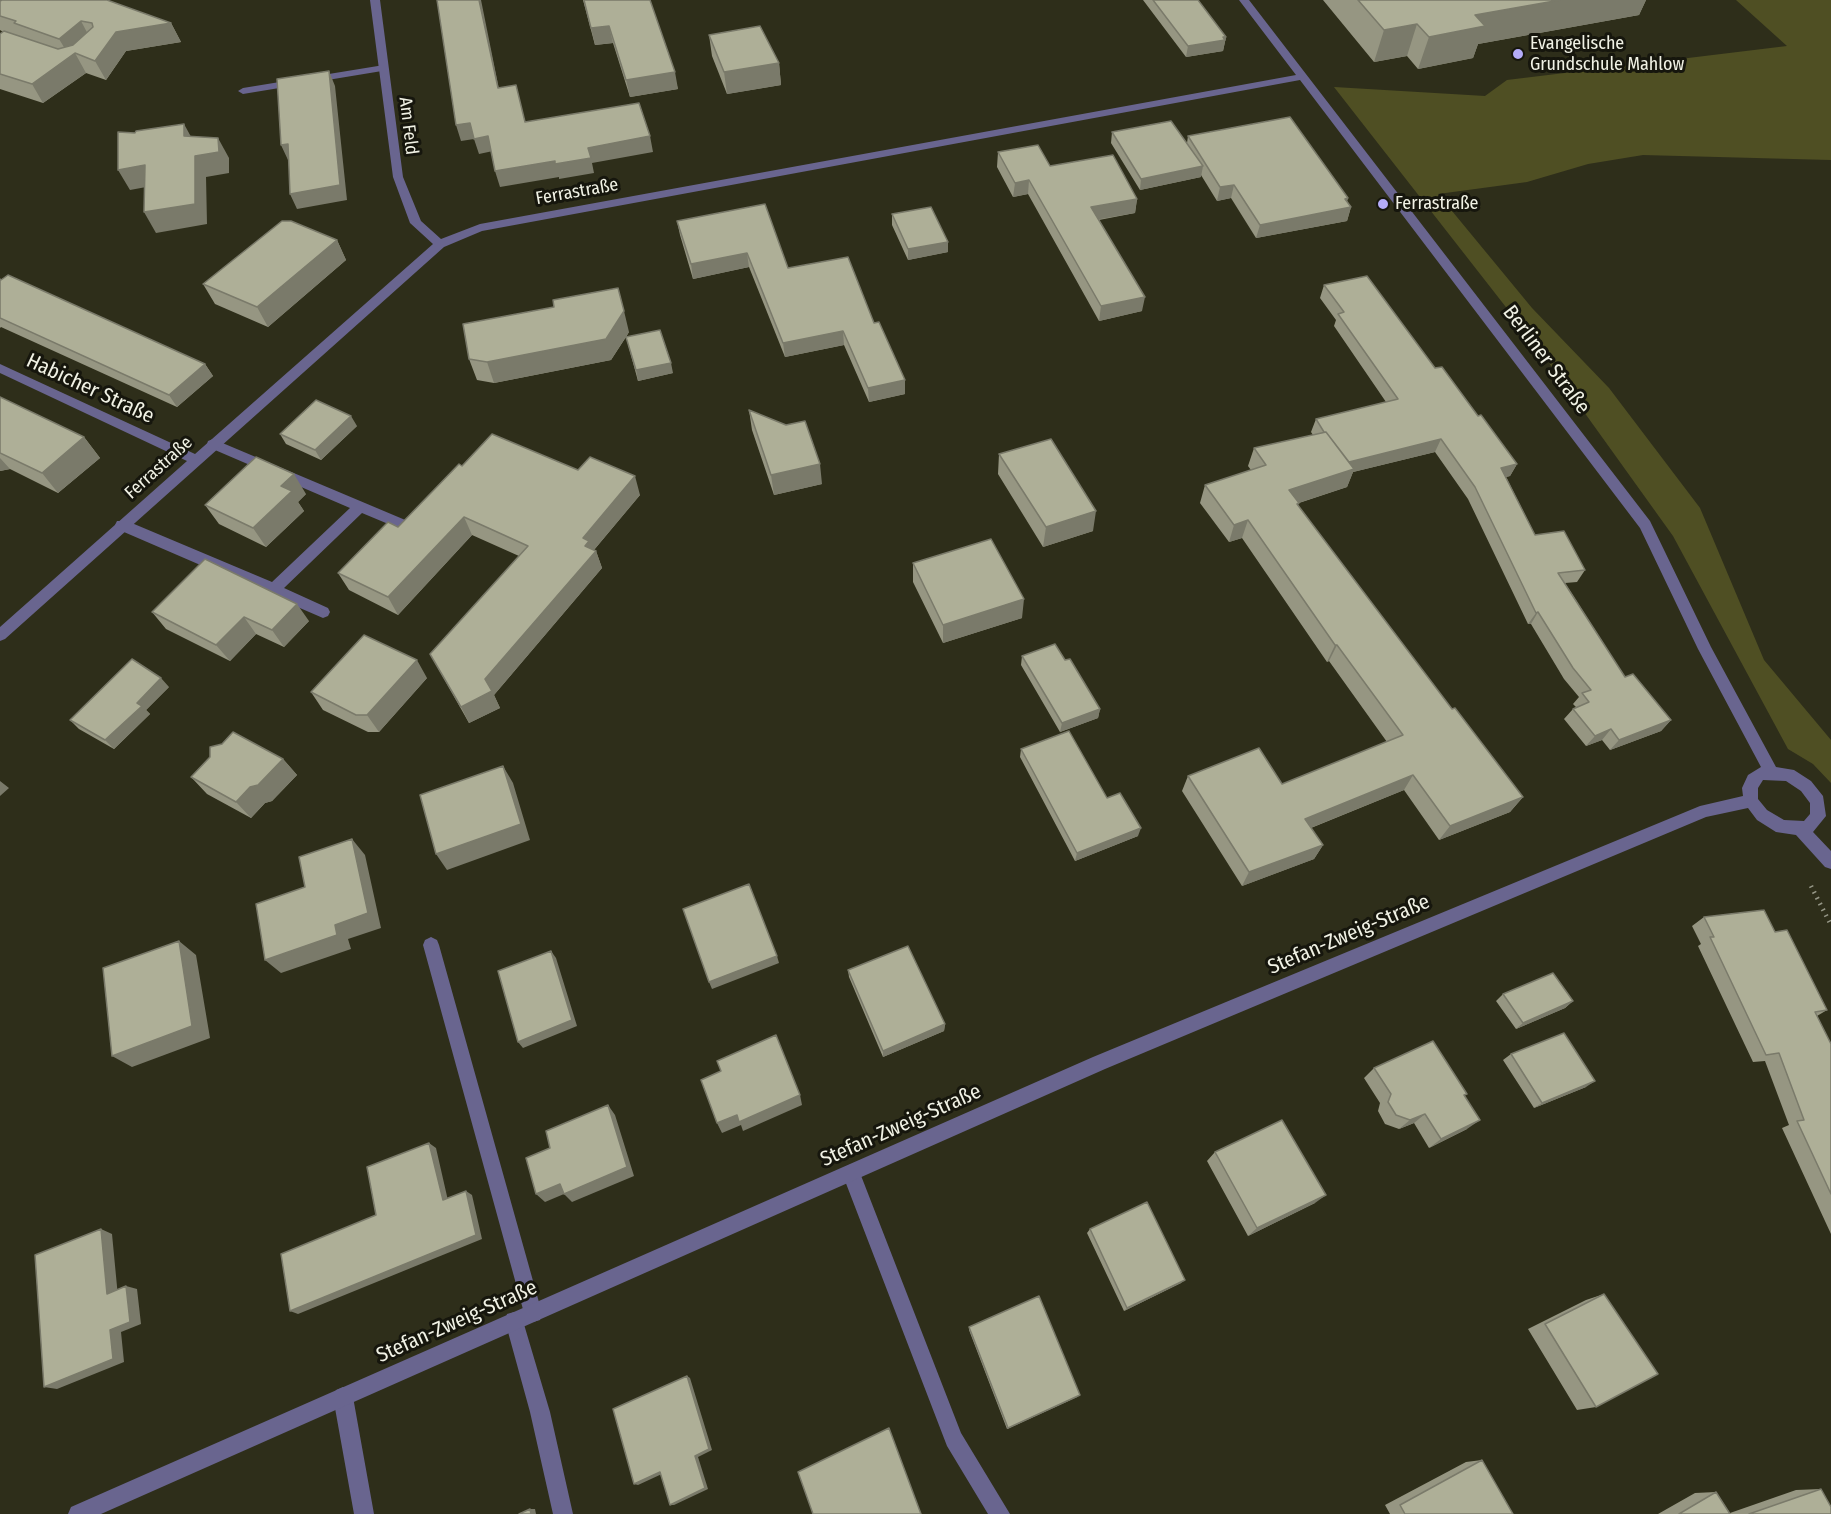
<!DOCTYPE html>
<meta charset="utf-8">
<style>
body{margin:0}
canvas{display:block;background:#2e2e1a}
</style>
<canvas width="1831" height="1514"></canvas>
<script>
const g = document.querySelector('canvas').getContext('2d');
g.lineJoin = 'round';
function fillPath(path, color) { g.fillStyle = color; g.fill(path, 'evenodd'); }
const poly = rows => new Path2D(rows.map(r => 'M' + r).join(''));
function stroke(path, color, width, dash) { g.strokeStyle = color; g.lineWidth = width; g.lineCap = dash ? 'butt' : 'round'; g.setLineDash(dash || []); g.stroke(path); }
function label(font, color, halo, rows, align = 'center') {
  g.font = font + ' "Fira Sans Condensed",sans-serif'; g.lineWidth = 6; g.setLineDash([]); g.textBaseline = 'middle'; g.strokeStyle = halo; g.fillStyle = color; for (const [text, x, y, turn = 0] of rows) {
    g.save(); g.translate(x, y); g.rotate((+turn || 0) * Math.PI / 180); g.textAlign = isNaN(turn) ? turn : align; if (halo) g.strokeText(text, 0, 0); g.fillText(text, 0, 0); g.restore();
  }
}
const green = poly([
 [1736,0,1831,0,1831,160,1643,155,1588,164,1527,182,1438,194,1532,308,1609,388,1700,508,1764,660,1831,740,1831,783,1813,764,1788,749,1673,536,1541,352,1334,87,1485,96,1507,80,1787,46]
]);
const path = poly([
 [1811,886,1831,925]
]);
const lane = poly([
 [384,65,388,66,388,70,243,94,238,91,243,88,384,65],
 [213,439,410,522,412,526,405,531,362,513,284,588,328,608,330,612,328,616,323,618,117,529,115,525,117,521,127,521,272,582,350,508,208,447,207,444,208,441,213,439],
 [431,937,437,940,439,945,542,1313,540,1320,533,1322,526,1320,524,1313,423,945,425,940,431,937],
 [851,1164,857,1167,860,1173,961,1433,1010,1514,988,1514,947,1446,842,1173,845,1167,851,1164],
 [514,1312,521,1314,523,1321,550,1412,573,1514,553,1514,530,1412,505,1321,507,1314,514,1312],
 [343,1387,350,1390,353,1397,374,1514,354,1514,333,1397,336,1390,343,1387]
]);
const street = poly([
 [370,0,380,0,403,177,421,221,441,239,480,224,1296,75,1239,0,1249,0,1650,521,1711,647,1776,767,1794,770,1811,781,1823,796,1826,816,1813,832,1831,851,1831,869,1825,867,1796,835,1776,832,1757,820,1748,808,1706,817,1105,1069,101,1514,68,1514,71,1507,1093,1057,1700,806,1743,796,1742,788,1748,775,1761,767,1698,649,1640,528,1300,80,482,231,444,247,5,639,0,641,0,627,187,461,0,373,0,364,195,454,433,244,410,223,393,177,370,0],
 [1763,780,1786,781,1801,791,1810,803,1810,814,1804,821,1784,820,1767,810,1758,799,1758,788,1763,780]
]);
const wall = poly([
 [583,0,650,0,678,89,630,97,613,43,595,45],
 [1143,0,1198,0,1226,37,1223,51,1186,57],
 [1323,0,1646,0,1639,15,1478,44,1473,58,1418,69,1407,56,1374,62],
 [0,1,171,23,181,42,126,51,106,80,86,73,43,103,0,89,0,34,3,32,0,30],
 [709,35,779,63,781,85,727,94,712,56],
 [1112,132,1187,143,1188,136,1348,198,1347,201,1351,207,1347,221,1256,238,1231,198,1217,201,1201,175,1201,177,1140,190,1111,143],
 [998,152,1050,166,1137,199,1135,213,1099,220,1142,311,1099,321,1028,194,1013,197,997,167],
 [892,214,948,242,948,252,908,260,892,225],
 [677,221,788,268,874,323,905,394,869,402,844,345,785,357,749,267,693,279,680,235],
 [337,240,346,260,268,327,215,304,203,284],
 [0,279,205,364,213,376,177,407,1,327,0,328],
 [1324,285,1435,368,1478,416,1517,464,1510,476,1506,477,1535,535,1585,570,1577,582,1565,583,1625,677,1671,720,1661,731,1610,750,1602,740,1586,746,1564,719,1573,709,1576,707,1573,704,1579,697,1564,679,1531,624,1528,624,1468,499,1435,452,1353,472,1347,487,1299,503,1298,505,1452,709,1523,797,1510,812,1439,840,1404,790,1311,828,1323,845,1314,859,1242,886,1182,791,1188,776,1282,784,1387,742,1329,661,1327,662,1242,538,1229,542,1200,503,1205,485,1251,470,1248,466,1254,448,1313,435,1311,432,1316,419,1386,402,1334,326,1336,320,1320,298],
 [629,332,626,337,673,373,638,381,626,337,611,360,494,383,477,380,469,359],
 [0,397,84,437,100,458,58,493,10,469,0,471],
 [749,410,822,484,774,495,752,430],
 [357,426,321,460,286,444,280,434],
 [999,454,1093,531,1043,547,998,474],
 [462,466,578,470,640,495,594,550,596,551,602,568,494,695,500,708,469,723,430,654,519,556,472,535,398,615,349,590,338,573,398,527],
 [306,494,298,502,304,511,266,547,219,524,205,505],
 [913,563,1022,618,943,643,913,582],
 [152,612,309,621,284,647,256,634,230,661,166,629],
 [1022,656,1065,660,1100,709,1098,718,1060,732,1021,665],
 [427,678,379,732,368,732,323,710,311,692],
 [169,687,146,710,150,714,114,749,79,729,70,720],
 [1021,749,1107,798,1138,836,1075,861,1020,757],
 [283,759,297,775,272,801,265,803,251,818,207,794,191,777],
 [1704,917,1775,932,1827,1010,1817,1016,1831,1044,1831,1234,1782,1128,1789,1125,1765,1061,1753,1062,1698,946,1701,944,1692,926],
 [848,970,945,1024,944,1031,883,1057,849,977],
 [1503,994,1573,1001,1565,1008,1516,1029,1496,1001],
 [1511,1054,1586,1087,1534,1108,1503,1060],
 [1374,1068,1465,1096,1467,1129,1429,1148,1414,1123,1399,1129,1385,1124,1378,1111,1380,1103,1364,1078],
 [1215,1152,1315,1203,1248,1236,1207,1161],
 [1090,1229,1181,1283,1124,1311,1087,1233],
 [1604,1294,1596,1407,1577,1410,1528,1329,1586,1300],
 [969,1327,1077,1397,1007,1429,969,1330],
 [1482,1460,1513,1514,1390,1514,1385,1505,1466,1462],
 [1821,1489,1831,1514,1658,1514,1695,1493,1716,1492,1730,1513,1796,1490]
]);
const shadedWall = poly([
 [479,0,481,0,502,104,498,88],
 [1560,0,1646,0,1639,15,1478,44,1473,58,1418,69,1429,37,1475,15],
 [81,21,91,40,75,53,86,73,43,103,32,84,70,57,59,39],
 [171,23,181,42,126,51,106,80,95,61,116,32],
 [1417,24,1407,56,1374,62,1384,30],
 [609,26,613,43,595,45,591,28],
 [1226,37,1223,51,1186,57,1188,46],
 [779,63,781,85,727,94,724,72],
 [329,71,335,86,347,200,297,209,290,194],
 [675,72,678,89,630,97,626,80],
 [470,123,488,136,493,151,479,154,474,139,461,141,456,125],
 [184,124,195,144,184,136],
 [650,136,653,152,592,163,594,173,559,179,559,177,500,187,495,171,588,148],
 [218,138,229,158,229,173,206,177,207,224,156,233,144,212,195,156],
 [288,144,295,159,288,160,281,145],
 [145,165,157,185,130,190,118,170],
 [1203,166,1201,177,1140,190,1141,179],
 [1029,180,1028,194,1013,197,1015,183],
 [1234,185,1231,198,1217,201,1220,187],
 [1348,198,1345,208,1351,207,1347,221,1256,238,1260,225],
 [1137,199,1135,213,1089,221,1091,207],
 [337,240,346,260,268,327,257,307],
 [948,242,948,252,908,260,908,249],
 [747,253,749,267,693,279,691,264],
 [1145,297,1142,311,1099,321,1101,306],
 [624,311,629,332,611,360,494,383,487,362],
 [843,331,844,345,785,357,783,343],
 [671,363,673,373,638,381,636,370],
 [205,364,213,376,177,407,169,395],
 [905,380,905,394,869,402,868,388],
 [351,416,357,426,321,460,315,450],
 [84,437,100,458,58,493,42,473],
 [1441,439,1435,452,1353,472,1347,487,1283,508,1289,490,1344,463],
 [0,458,10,469,0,471],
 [820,464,822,484,774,495,771,475],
 [1517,464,1510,476,1494,480,1501,468],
 [294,474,306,494,298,502,304,511,266,547,253,528,281,486],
 [635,476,640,495,593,551,596,551,602,568,494,695,500,708,469,723,461,707,485,679,583,538],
 [1096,511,1093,531,1043,547,1046,527],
 [464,517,472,535,398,615,388,597],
 [1248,520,1242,538,1229,542,1234,525],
 [1024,599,1022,618,943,643,943,625],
 [297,604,309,621,284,647,272,630],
 [1538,612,1531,624,1528,624,1536,613],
 [244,617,256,634,230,661,216,645],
 [1335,645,1337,645,1329,661,1327,662],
 [417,660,427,678,379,732,367,715],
 [161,678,169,687,146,710,150,714,114,749,105,740,137,703],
 [1100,709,1098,718,1060,732,1062,723],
 [1671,720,1661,731,1610,750,1619,740],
 [1611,729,1602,740,1586,746,1595,736],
 [283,759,297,775,272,801,265,803,251,818,236,802,250,787],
 [503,766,513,783,530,840,447,870,436,854],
 [1413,775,1404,790,1298,833,1305,819],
 [0,781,9,788,0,796],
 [1523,797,1510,812,1439,840,1450,826],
 [1141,828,1138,836,1075,861,1077,853],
 [352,839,365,855,381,928,348,939,351,949,281,973,265,960,335,925],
 [1323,845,1314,859,1242,886,1249,872],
 [179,941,196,955,210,1038,132,1067,112,1056],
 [551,951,556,958,577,1026,523,1048,518,1042],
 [777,956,779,963,712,989,709,982],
 [1573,1001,1565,1008,1516,1029,1523,1023],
 [945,1024,944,1031,883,1057,883,1051],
 [1595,1081,1586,1087,1534,1108,1542,1103],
 [800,1095,802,1105,743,1131,741,1125,722,1133,717,1123,737,1115],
 [608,1105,615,1115,634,1176,572,1202,564,1194,545,1202,536,1194],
 [1425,1114,1414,1123,1399,1129,1410,1120],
 [1480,1120,1467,1129,1429,1148,1441,1139],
 [429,1143,436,1148,449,1205,443,1200],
 [466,1191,472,1195,482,1239,298,1314,290,1311],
 [1326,1195,1315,1203,1248,1236,1257,1228],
 [101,1229,112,1234,118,1297,107,1294],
 [1185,1280,1181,1283,1124,1311,1127,1308],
 [126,1286,137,1289,141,1324,121,1332,124,1362,57,1389,44,1387,110,1330],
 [687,1376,690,1378,712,1450,698,1457,708,1489,674,1505,670,1505,695,1456],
 [1080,1395,1077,1397,1007,1429,1008,1428],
 [660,1472,664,1473,638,1485,634,1484],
 [530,1509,535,1509,536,1514,531,1514]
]);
const building = poly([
 [2,0,107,0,171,23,116,32,95,61,75,53,32,84,0,74,0,34,4,31,58,49,73,45,93,27,92,23,81,21,59,39,14,23,16,21,0,16,0,1,2,0],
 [437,0,479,0,498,88,516,85,525,122,639,103,650,136,588,148,591,158,555,164,555,161,495,171,488,136,474,139,470,123,456,125,437,0],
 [584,0,650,0,675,72,626,80,609,26,591,28,584,0],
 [1153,0,1198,0,1226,37,1223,37,1225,40,1188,46,1153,0],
 [1358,0,1560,0,1475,15,1485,26,1429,37,1417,24,1384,30,1358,0],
 [760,26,779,63,724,72,709,35,760,26],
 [329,71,340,185,290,194,288,144,281,145,277,79,329,71],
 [1290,117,1348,198,1345,199,1351,207,1260,225,1234,185,1220,187,1188,136,1290,117],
 [1171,121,1203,166,1141,179,1112,132,1171,121],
 [184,124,184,136,218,138,219,152,195,156,195,204,144,212,145,165,118,170,118,132,135,133,136,131,184,124],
 [1038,145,1050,166,1113,155,1137,199,1091,207,1145,297,1101,306,1029,180,1015,183,998,152,1038,145],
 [765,204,788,268,848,257,874,323,879,322,905,380,868,388,843,331,783,343,747,253,691,264,677,221,765,204],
 [931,207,948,242,908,249,892,214,931,207],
 [282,221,291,221,337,240,257,307,203,284,282,221],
 [8,275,205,364,169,395,0,318,0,279,1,280,8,275],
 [1367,276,1435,368,1442,367,1478,416,1481,415,1517,464,1501,468,1535,535,1564,531,1585,570,1558,573,1625,677,1633,674,1671,720,1619,740,1611,729,1595,736,1573,709,1589,702,1582,693,1591,690,1573,668,1538,612,1536,613,1475,487,1441,439,1349,462,1326,432,1324,432,1316,419,1398,399,1338,314,1344,312,1324,285,1367,276],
 [618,288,624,311,606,339,487,362,469,359,463,324,554,307,553,300,618,288],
 [660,330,671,363,636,370,626,337,660,330],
 [0,397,84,437,42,473,0,453,0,397],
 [316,400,351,416,315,450,280,434,316,400],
 [749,410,786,425,805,421,820,464,771,475,749,410],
 [1326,432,1354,469,1289,490,1299,503,1297,504,1452,709,1455,708,1523,797,1450,826,1413,775,1305,819,1323,845,1249,872,1188,776,1259,748,1282,784,1403,735,1337,645,1335,645,1248,520,1234,525,1205,485,1266,465,1254,448,1326,432],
 [492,434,578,470,590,457,635,476,583,538,589,541,585,546,596,551,485,679,492,691,461,707,430,654,528,546,464,517,388,597,338,573,388,522,398,527,459,464,462,466,492,434],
 [1051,439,1096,511,1046,527,999,454,1051,439],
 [256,457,294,474,281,486,292,491,253,528,205,505,256,457],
 [991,539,1024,599,943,625,913,563,991,539],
 [205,559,297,604,272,630,244,617,216,645,152,612,205,559],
 [364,635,417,660,367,715,356,715,311,692,364,635],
 [1055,644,1065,660,1070,659,1100,709,1062,723,1022,656,1055,644],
 [132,659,161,678,137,703,142,706,105,740,70,720,132,659],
 [1069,731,1107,798,1120,793,1141,828,1077,853,1021,749,1069,731],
 [233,732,283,759,258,785,250,787,236,802,191,777,210,757,210,747,222,744,233,732],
 [503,766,521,824,436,854,420,795,503,766],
 [352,839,368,913,335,925,337,935,265,960,256,904,305,887,299,857,352,839],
 [749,884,777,956,709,982,683,909,749,884],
 [1764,910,1775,932,1787,930,1827,1010,1815,1012,1831,1044,1831,1194,1797,1121,1804,1120,1779,1053,1766,1055,1710,937,1714,937,1704,917,1764,910],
 [179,941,192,1026,112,1056,103,968,179,941],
 [908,946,945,1024,883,1051,848,970,908,946],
 [551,951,572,1020,518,1042,498,971,551,951],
 [1553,973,1573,1001,1523,1023,1503,994,1553,973],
 [1564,1033,1595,1081,1542,1103,1511,1054,1564,1033],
 [776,1035,800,1095,739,1122,737,1115,717,1123,701,1080,721,1071,717,1061,776,1035],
 [1433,1041,1467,1094,1464,1095,1480,1120,1441,1139,1425,1114,1410,1120,1396,1115,1388,1102,1391,1094,1374,1068,1433,1041],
 [608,1105,627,1167,564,1194,560,1184,536,1194,526,1158,550,1148,546,1131,608,1105],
 [1282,1120,1326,1195,1257,1228,1215,1152,1282,1120],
 [429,1143,443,1200,466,1191,476,1235,290,1311,281,1254,376,1215,367,1167,429,1143],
 [1147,1202,1185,1280,1127,1308,1090,1229,1147,1202],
 [101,1229,107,1294,126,1286,130,1322,110,1330,113,1359,44,1387,35,1255,101,1229],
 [1604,1294,1658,1374,1596,1407,1545,1324,1604,1294],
 [1039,1296,1080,1395,1008,1428,969,1327,1039,1296],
 [687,1376,709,1449,695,1456,705,1488,670,1505,660,1472,634,1484,613,1409,687,1376],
 [889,1428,921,1514,813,1514,798,1472,889,1428],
 [1482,1460,1513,1514,1405,1514,1400,1505,1482,1460],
 [1821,1489,1831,1507,1831,1514,1749,1514,1821,1489],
 [1716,1492,1730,1514,1679,1514,1716,1492],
 [530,1509,531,1514,519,1514,530,1509]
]);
const markers = [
 [1518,54,6,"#b4acf9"],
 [1383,204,6,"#b4acf9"]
];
const farPoinames = [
 ["Evangelische",1530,44],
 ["Grundschule Mahlow",1530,65],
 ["Ferrastraße",1395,204]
];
const farStreetnames = [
 ["Am Feld",408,126,83],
 ["Ferrastraße",577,192,-10],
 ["Ferrastraße",159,468,-42]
];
const streetNames = [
 ["Berliner Straße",1546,360,53],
 ["Habicher Straße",90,389,25],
 ["Stefan-Zweig-Straße",1349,935,-23],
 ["Stefan-Zweig-Straße",901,1126,-24],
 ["Stefan-Zweig-Straße",457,1322,-24]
];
fillPath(green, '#4f4f23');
stroke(path, '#969787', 4.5, [1.5, 5]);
fillPath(lane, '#69658f');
fillPath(street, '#69658f');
fillPath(wall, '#969682');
fillPath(shadedWall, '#7a7a6a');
fillPath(building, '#aeaf97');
stroke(building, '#7a7a6a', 1.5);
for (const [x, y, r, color] of markers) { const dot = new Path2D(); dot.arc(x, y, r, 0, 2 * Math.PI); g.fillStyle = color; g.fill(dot); stroke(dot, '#16160d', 2); }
label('18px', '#f1f2e5', '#16160d', farPoinames, 'left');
label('18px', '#f1f2e5', '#16160d', farStreetnames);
label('21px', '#f1f2e5', '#16160d', streetNames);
</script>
